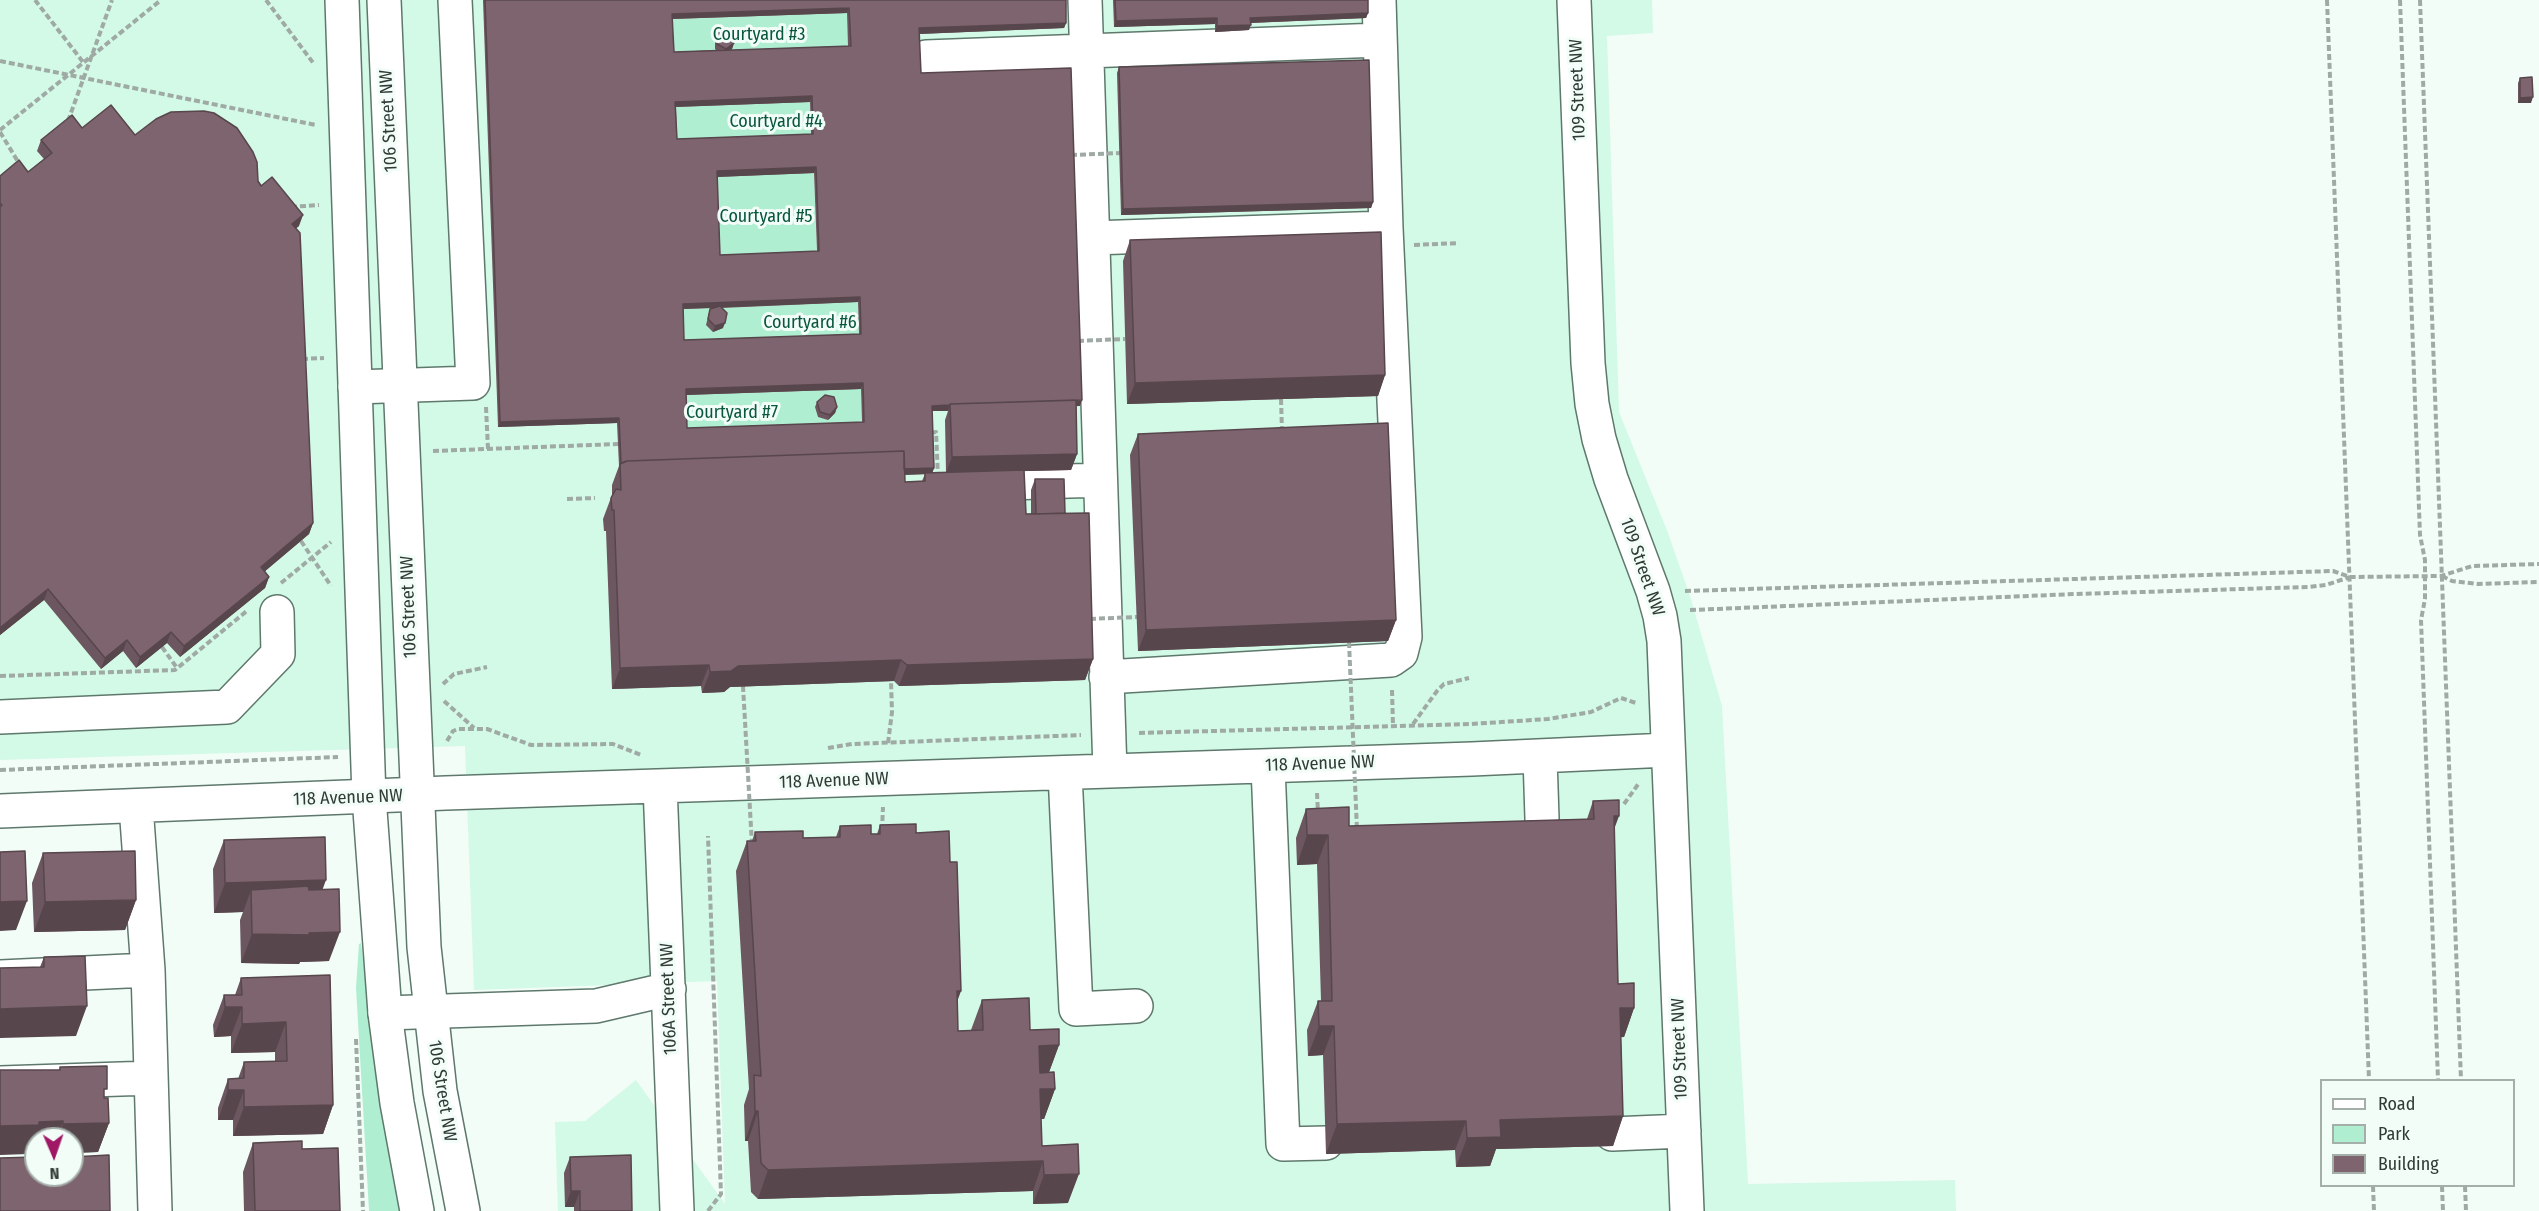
<!DOCTYPE html>
<style>
body{margin:0}
#map{position:relative;width:2539px;height:1211px;overflow:hidden;background:#f2fdf8;font-family:"Fira Sans Condensed",sans-serif}
canvas{display:block}
.legend{position:absolute;left:2320px;top:1079px;width:195px;height:108px;box-sizing:border-box;background:#f2fdf8;border:2px solid #a4afaa;margin:0;padding:8px 10px;list-style:none;font-size:18px;color:#303b36}
.legend li{display:flex;align-items:center;gap:12px;height:30px}
.legend b{width:30px;border:2px solid #a4afaa}
.north{position:absolute;left:24px;top:1127px;width:60px;height:60px;box-sizing:border-box;background:#f2fdf8;border:2px solid #a4afaa;border-radius:50%;rotate:178deg;font-size:16px;font-weight:700;line-height:24px;text-align:center;color:#303b36}
.north::after{content:'';display:block;margin:auto;width:21px;height:27px;background:#a01865;clip-path:polygon(50% 0,100% 100%,50% 72%,0 100%)}
</style>
<div id="map">
<canvas width="2539" height="1211"></canvas>
<ul class="legend">
<li><b style="height:8px;background:#fff"></b>Road</li>
<li><b style="height:16px;background:#b0eed2"></b>Park</li>
<li><b style="height:16px;background:#7d646e"></b>Building</li>
</ul>
<div class="north">N</div>
</div>
<script>
const g = document.querySelector('canvas').getContext('2d');
g.lineJoin = 'round';
function fillPath(path, color) { g.fillStyle = color; g.fill(path, 'evenodd'); }
const poly = rows => new Path2D(rows.map(r => 'M' + r).join(''));
function stroke(path, color, width, dash) { g.strokeStyle = color; g.lineWidth = width; g.lineCap = dash ? 'butt' : 'round'; g.setLineDash(dash || []); g.stroke(path); }
function label(font, color, halo, rows, align = 'center') {
  g.font = font + ' "Fira Sans Condensed",sans-serif'; g.lineWidth = 6; g.setLineDash([]); g.textBaseline = 'middle'; g.strokeStyle = halo; g.fillStyle = color; for (const [text, x, y, turn = 0] of rows) {
    g.save(); g.translate(x, y); g.rotate((+turn || 0) * Math.PI / 180); g.textAlign = isNaN(turn) ? turn : align; if (halo) g.strokeText(text, 0, 0); g.fillText(text, 0, 0); g.restore();
  }
}
const built = poly([
 [0,0,1652,0,1653,33,1607,36,1619,412,1668,533,1690,596,1722,706,1748,1184,1955,1180,1956,1211,558,1211,555,1122,585,1121,636,1080,725,1204,717,981,474,990,465,746,0,760]
]);
const green = poly([
 [847,13,849,51,672,57,670,19],
 [810,102,811,139,675,144,673,107],
 [814,173,817,256,718,260,715,177],
 [858,302,859,340,682,346,681,309],
 [861,389,862,427,685,434,684,395],
 [361,943,381,1102,400,1211,369,1211,356,988,359,944]
]);
const path = poly([
 [35,0,83,62],
 [266,0,314,64],
 [2327,0,2369,1080],
 [2400,0,2420,535,2425,560,2425,599,2421,620,2438,1080],
 [2420,0,2461,1080],
 [0,61,316,125],
 [68,121,112,0],
 [0,130,161,0],
 [0,132,20,165],
 [291,207,319,205],
 [1414,245,1459,243],
 [302,359,324,358],
 [1281,399,1282,431],
 [486,407,488,449],
 [931,433,936,432,938,477],
 [433,451,618,444],
 [567,499,595,498],
 [301,541,331,586],
 [2442,576,2452,581,2478,584,2539,582],
 [281,583,331,542],
 [1685,591,2333,571,2350,577,2441,576,2472,566,2539,564],
 [1690,610,2076,594,2308,587,2326,585,2350,577],
 [162,647,177,668],
 [0,676,175,670,248,610],
 [443,684,454,674,487,667],
 [1392,690,1393,725],
 [444,701,474,728],
 [1413,724,1437,691,1444,684,1469,678],
 [1139,733,1471,724,1548,719,1591,712,1621,698,1636,703],
 [447,741,453,731,458,729,487,729,531,745,613,744,641,755],
 [888,743,892,712,891,681],
 [828,748,852,744,1081,735],
 [0,770,338,757],
 [1317,793,1318,813],
 [1624,804,1639,783],
 [882,830,883,807],
 [356,1039,363,1211],
 [2373,1186,2374,1211],
 [2442,1186,2443,1211],
 [2465,1186,2466,1211],
 [708,1211,721,1194,708,836]
]);
const minor = poly([
 [1085,0,1110,771],
 [1574,0,1588,363,1592,404,1599,439,1611,479,1653,591,1660,616,1664,641,1687,1211],
 [926,57,1380,40],
 [1092,238,1386,228],
 [355,387,473,383,455,0],
 [979,484,1100,480],
 [1106,677,1391,660,1401,653,1405,637,1386,228,1379,0],
 [0,717,227,707,278,654,277,612],
 [1540,757,1543,849],
 [1268,766,1283,1144,1326,1143],
 [1065,773,1076,1009,1136,1006],
 [660,786,677,1211],
 [136,806,148,970,155,1211],
 [0,811,446,793,1472,759,1668,750],
 [0,977,148,970],
 [385,1013,596,1006,669,989],
 [0,1083,151,1078],
 [1612,1134,1684,1131]
]);
const major = poly([
 [342,0,369,797,385,1013,397,1103,417,1211],
 [384,0,424,947,440,1091,463,1211]
]);
const pathBridge = poly([
 [1071,155,1120,153],
 [1078,341,1125,339],
 [1090,619,1137,617],
 [1349,642,1357,830],
 [743,686,752,845]
]);
const wall = poly([
 [483,0,1066,0,1066,23,1064,28,919,34,921,73,1080,406,1076,406,1077,454,1071,470,1024,471,1026,514,1031,514,1031,490,1035,479,1065,513,1093,659,1085,680,899,686,894,681,730,687,724,692,702,693,701,686,612,689,606,531,604,531,603,519,612,495,612,485,619,466,617,423,498,427],
 [847,13,848,46,731,50,732,49,734,43,717,34,715,40,715,49,716,50,674,52,672,19],
 [810,102,811,134,677,139,676,107],
 [814,173,817,251,720,255,717,177],
 [858,302,859,334,684,340,683,309,715,308,710,309,706,325,713,332,723,328,721,308],
 [861,389,862,422,687,428,686,395],
 [932,411,948,411,945,420,946,472,932,473,934,468],
 [925,474,922,481,905,482,904,475],
 [1113,0,1368,0,1368,13,1366,18,1250,23,1249,30,1215,32,1215,24,1114,27],
 [1119,67,1373,202,1371,208,1121,215,1117,73],
 [2520,78,2531,103,2518,103,2518,83],
 [82,128,135,135,258,181,299,226,296,228,313,523,309,534,265,571,269,577,265,588,180,657,167,643,136,668,123,651,101,669,44,600,0,635,0,176,28,172,44,159,37,151,41,140],
 [1130,240,1385,375,1378,396,1127,404,1123,261],
 [817,402,837,407,835,413,828,420,818,417,815,407],
 [1138,434,1396,620,1388,641,1138,651,1130,455],
 [1593,801,1614,829,1618,984,1634,1008,1624,1037,1621,1037,1623,1116,1613,1146,1496,1149,1490,1166,1456,1167,1455,1150,1326,1154,1323,1055,1308,1056,1307,1030,1318,1001,1321,1001,1317,864,1297,865,1296,838,1306,809,1349,826,1587,819],
 [880,825,916,833,950,862,958,1031,971,1030,982,1000,1030,1030,1059,1045,1049,1072,1055,1089,1044,1119,1041,1119,1042,1146,1068,1203,1033,1204,1033,1191,758,1199,751,1192,748,1141,745,1141,744,1105,749,1089,736,871,747,841,752,841,755,832,803,838,836,837,840,826,871,834,877,834],
 [224,840,323,890,329,961,300,962,299,964,241,963,240,920,243,912,214,913,213,869],
 [43,853,136,900,125,930,34,932,32,883],
 [44,957,76,1036,40,967],
 [330,975,333,1105,323,1134,233,1136,233,1120,218,1120,218,1108,228,1079,238,1079,244,1062,275,1061,275,1052,231,1053,231,1036,214,1037,213,1025,224,995,235,995,241,978],
 [60,1067,104,1098,109,1123,98,1152,72,1153,72,1139,36,1139,28,1154],
 [253,1143,302,1149,340,1211,244,1211,243,1172],
 [570,1157,632,1211,574,1211,574,1207,565,1207,564,1173]
]);
const shadedWall = poly([
 [849,8,847,13,670,19,672,14],
 [1368,13,1366,18,1248,23,1250,18],
 [1217,18,1215,24,1114,27,1116,21],
 [1066,23,1064,28,917,34,919,28],
 [1251,25,1249,30,1215,32,1217,26],
 [734,43,732,49,724,54,726,49],
 [812,96,810,102,673,107,675,102],
 [2533,97,2531,103,2518,103,2520,98],
 [816,167,814,173,715,177,717,171],
 [1373,202,1371,208,1121,215,1123,209],
 [303,215,299,226,288,235,292,224],
 [860,297,858,302,681,309,683,304],
 [725,323,723,328,713,332,715,326],
 [1385,375,1378,396,1127,404,1135,383],
 [863,383,861,389,684,395,686,389],
 [1082,400,1080,406,951,411],
 [950,405,948,411,930,411,932,406],
 [837,407,835,413,828,420,830,415],
 [619,418,617,423,498,427,500,422],
 [1077,454,1071,470,946,473,952,457],
 [934,468,932,474,896,475,898,469],
 [313,523,309,534,257,578,261,567],
 [269,577,265,588,180,657,184,646],
 [48,589,44,600,0,635,0,628],
 [1396,620,1388,641,1138,651,1146,630],
 [171,632,167,643,136,668,140,657],
 [127,640,123,651,101,669,105,658],
 [1093,659,1085,680,899,686,907,665],
 [901,660,894,681,730,687,724,692,702,693,710,672,738,666],
 [709,665,701,686,612,689,620,668],
 [1614,816,1619,816,1608,846],
 [1307,835,1328,835,1317,864,1297,865],
 [326,880,315,910,251,890,243,912,214,913,225,883],
 [136,900,125,930,34,932,45,902],
 [27,901,16,930,0,931,0,902],
 [340,932,329,961,300,962,299,964,241,963,252,934],
 [957,991,961,991,950,1021],
 [87,1006,76,1036,0,1038,0,1009],
 [225,1007,242,1007,231,1036,214,1037],
 [1620,1008,1634,1008,1624,1037,1610,1038],
 [286,1022,275,1052,231,1053,242,1024],
 [1319,1026,1334,1026,1323,1055,1308,1056],
 [1059,1045,1048,1075,1028,1076,1039,1046],
 [1040,1089,1055,1089,1044,1119,1029,1119],
 [228,1090,244,1090,233,1120,218,1120],
 [333,1105,323,1134,233,1136,244,1107],
 [755,1111,758,1111,748,1141,745,1141],
 [1623,1116,1613,1146,1496,1149,1490,1166,1456,1167,1467,1138,1500,1120],
 [63,1121,57,1139,36,1139,36,1151,30,1151,28,1154,0,1155,0,1126,39,1122],
 [1466,1121,1455,1150,1326,1154,1337,1124],
 [109,1123,98,1152,72,1153,72,1139,58,1139,63,1124],
 [1043,1161,1033,1191,758,1199,768,1170],
 [1079,1174,1068,1203,1033,1204,1044,1175],
 [571,1191,580,1191,574,1207,565,1207]
]);
const building = poly([
 [485,0,1066,0,1066,23,919,28,921,73,1071,68,1082,400,950,404,950,405,932,406,934,468,904,469,904,451,627,461,621,463,619,418,500,422,485,0],
 [849,8,851,46,674,52,672,14,849,8],
 [812,96,813,134,677,139,675,102,812,96],
 [816,167,819,251,720,255,717,171,816,167],
 [860,297,861,334,684,340,683,304,860,297],
 [863,383,864,422,687,428,686,389,863,383],
 [1115,0,1368,0,1368,13,1250,18,1251,25,1217,26,1217,18,1116,21,1115,0],
 [725,29,734,33,734,43,726,49,717,44,717,34,725,29],
 [1369,60,1373,202,1123,209,1119,67,1369,60],
 [2532,77,2533,97,2520,98,2520,78,2532,77],
 [111,105,135,135,156,119,171,112,204,111,214,113,237,128,253,152,257,162,258,181,261,186,272,177,303,215,292,224,300,233,313,523,261,567,269,577,184,646,171,632,140,657,127,640,105,658,48,589,0,628,0,207,2,205,0,203,0,176,19,160,28,172,52,153,41,140,72,115,82,128,111,105],
 [1381,232,1385,375,1135,383,1130,240,1381,232],
 [720,306,727,313,725,323,715,326,708,319,710,309,720,306],
 [825,395,834,397,837,407,830,415,820,412,817,402,825,395],
 [1076,400,1077,454,952,457,950,404,1076,400],
 [1388,423,1396,620,1146,630,1138,434,1388,423],
 [904,451,905,482,925,481,925,473,1024,470,1026,514,1089,513,1093,659,907,665,901,660,738,666,731,671,710,672,709,665,620,668,614,510,612,510,611,498,616,489,621,490,620,464,627,461,904,451],
 [1035,479,1064,479,1065,513,1036,514,1035,479],
 [1619,800,1619,816,1614,816,1618,984,1634,983,1634,1008,1620,1008,1623,1116,1500,1120,1501,1137,1467,1138,1466,1121,1337,1124,1334,1026,1319,1026,1318,1001,1332,1001,1328,835,1307,835,1306,809,1349,807,1349,826,1594,819,1593,801,1619,800],
 [916,824,916,833,949,831,950,862,957,862,961,991,957,991,958,1031,983,1030,982,1000,1029,998,1030,1030,1059,1029,1059,1045,1039,1046,1040,1073,1054,1072,1055,1089,1040,1089,1042,1146,1078,1144,1079,1174,1044,1175,1043,1161,768,1170,761,1163,758,1111,755,1111,754,1075,761,1076,747,841,756,841,755,832,803,831,803,838,840,837,840,826,871,825,871,834,880,834,880,825,916,824],
 [325,837,326,880,225,883,224,840,325,837],
 [25,851,27,901,0,902,0,852,25,851],
 [135,851,136,900,45,902,43,853,135,851],
 [308,886,309,890,339,889,340,932,309,933,310,935,252,934,251,890,308,886],
 [85,956,87,1006,0,1009,0,968,44,967,44,957,85,956],
 [330,975,333,1105,244,1107,244,1090,228,1090,228,1079,244,1078,244,1062,287,1061,286,1022,242,1024,242,1007,225,1007,224,995,242,995,241,978,330,975],
 [107,1066,107,1089,104,1089,104,1098,108,1098,109,1123,63,1124,63,1121,39,1122,39,1125,0,1126,0,1070,60,1070,60,1067,107,1066],
 [302,1141,302,1149,338,1148,340,1211,255,1211,253,1143,302,1141],
 [109,1155,110,1211,0,1211,0,1158,36,1157,36,1175,72,1175,72,1157,109,1155],
 [631,1155,632,1211,580,1211,580,1191,571,1191,570,1157,631,1155]
]);
const parkNames = [
 ["Courtyard #3",759,35],
 ["Courtyard #4",776,122],
 ["Courtyard #5",766,217],
 ["Courtyard #6",810,323],
 ["Courtyard #7",732,413]
];
const streetNames = [
 ["109 Street NW",1578,90,-92],
 ["106 Street NW",389,121,-93],
 ["109 Street NW",1642,567,71],
 ["106 Street NW",409,607,-92],
 ["118 Avenue NW",1320,764,-2],
 ["118 Avenue NW",834,781,-2],
 ["118 Avenue NW",348,798,-2],
 ["106A Street NW",669,999,-92],
 ["109 Street NW",1680,1049,-92],
 ["106 Street NW",442,1091,81]
];
fillPath(built, '#d3f9e7');
fillPath(green, '#b0eed2');
stroke(minor, '#5e786c', 36);
stroke(major, '#5e786c', 36);
stroke(path, '#9faaa5', 4, [6, 3]);
stroke(minor, '#fff', 33);
stroke(major, '#fff', 33);
stroke(pathBridge, '#9faaa5', 4, [6, 3]);
fillPath(wall, '#6c565f');
fillPath(shadedWall, '#58464d');
fillPath(building, '#7d646e');
stroke(building, '#58464d', 1.5);
label('18px', '#09563e', '#f2fdf8', parkNames);
label('18px', '#303b36', '#f2fdf8', streetNames);
</script>
